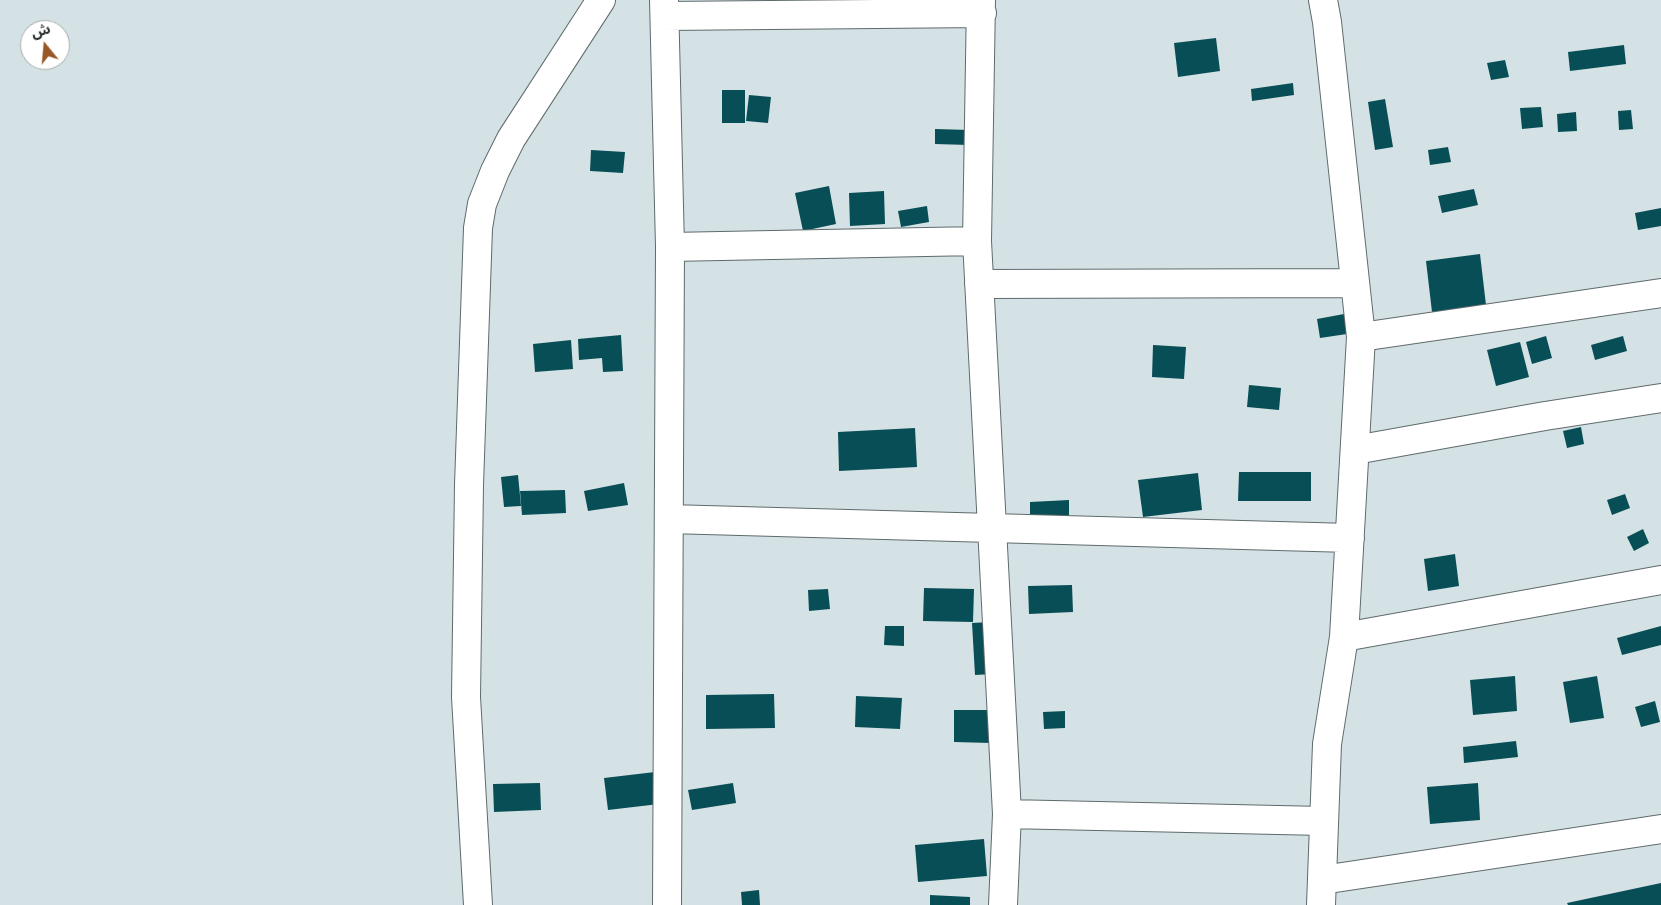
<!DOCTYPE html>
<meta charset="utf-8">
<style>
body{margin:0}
#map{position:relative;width:1661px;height:905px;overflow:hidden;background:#d5e2e5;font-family:"Fira Sans Condensed","Noto Sans Arabic",sans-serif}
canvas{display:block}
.north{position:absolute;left:20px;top:20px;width:50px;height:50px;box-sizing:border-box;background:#fff;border:1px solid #a8aaab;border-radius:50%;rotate:343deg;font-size:14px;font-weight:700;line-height:20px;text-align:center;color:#262b2c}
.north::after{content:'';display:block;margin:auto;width:18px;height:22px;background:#9a5726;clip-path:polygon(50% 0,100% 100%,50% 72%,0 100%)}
</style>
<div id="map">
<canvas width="1661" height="905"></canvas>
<div class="north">ش</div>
</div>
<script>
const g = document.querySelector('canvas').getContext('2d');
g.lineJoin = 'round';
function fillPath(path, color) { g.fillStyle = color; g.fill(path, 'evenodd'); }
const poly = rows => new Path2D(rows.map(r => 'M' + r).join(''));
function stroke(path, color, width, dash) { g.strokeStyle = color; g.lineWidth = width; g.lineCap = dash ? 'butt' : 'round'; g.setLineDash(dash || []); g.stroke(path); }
const building = poly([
 [1216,38,1220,71,1178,77,1174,43],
 [1624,45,1626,64,1570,71,1568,52],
 [1505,60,1509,77,1491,80,1487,63],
 [1293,83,1294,95,1252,101,1251,89],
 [722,90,745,90,745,123,722,123],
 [749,95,771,97,768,123,746,121],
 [1385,99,1393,147,1375,150,1368,102],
 [1541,107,1543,127,1522,129,1520,108],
 [1631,110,1633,129,1619,130,1618,111],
 [1576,112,1577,131,1558,132,1557,114],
 [935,129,970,130,969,145,935,144],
 [1448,147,1451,162,1430,165,1428,150],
 [591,150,625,152,623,173,590,171],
 [829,186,836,224,803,231,795,193],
 [1474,189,1478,205,1442,213,1438,196],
 [884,191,885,224,850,226,849,193],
 [927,206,929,222,901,227,898,211],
 [1661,208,1661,226,1638,230,1635,213],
 [1480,254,1486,305,1432,312,1426,261],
 [1344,314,1347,334,1320,338,1317,319],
 [621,335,623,371,603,372,602,358,579,360,578,339],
 [1546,336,1552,358,1532,364,1526,342],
 [1623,336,1627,351,1595,360,1591,345],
 [571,340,573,369,535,372,533,344],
 [1520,342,1529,377,1496,386,1487,350],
 [1153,345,1186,347,1184,379,1152,377],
 [1249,385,1281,388,1279,410,1247,407],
 [1581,427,1584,444,1567,448,1563,431],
 [915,428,917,467,839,471,838,432],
 [1239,472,1311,472,1311,501,1238,501],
 [1198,473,1202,510,1143,517,1138,480],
 [518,475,521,506,504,507,501,477],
 [624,483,628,505,588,511,584,491],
 [565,490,566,513,522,515,520,491],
 [1625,494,1630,508,1612,515,1607,500],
 [1069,500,1069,517,1030,518,1030,502],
 [1643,529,1649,543,1634,551,1627,537],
 [1455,554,1459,586,1428,591,1424,559],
 [1072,585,1073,612,1029,614,1028,586],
 [924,588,974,589,973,622,923,621],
 [828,589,830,609,809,611,808,590],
 [990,622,993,674,975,675,972,623],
 [885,626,904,626,904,646,884,645],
 [1661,626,1661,645,1622,655,1617,638],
 [1515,676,1517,711,1473,715,1470,680],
 [1597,676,1604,718,1570,723,1563,682],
 [774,694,775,728,706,729,706,695],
 [856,696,902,698,900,729,855,727],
 [1655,701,1660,722,1641,727,1635,707],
 [954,710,991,710,991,743,954,742],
 [1065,711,1065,728,1044,729,1043,712],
 [1516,741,1518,757,1464,763,1463,747],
 [655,772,659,804,608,810,604,778],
 [540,783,541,810,494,812,493,784],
 [733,783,736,803,692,810,688,790],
 [1478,783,1480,820,1430,824,1427,787],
 [984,839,987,876,918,882,915,845],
 [1661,883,1661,905,1568,905,1567,903],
 [759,890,760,905,742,905,741,892],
 [930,895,970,897,970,905,930,905]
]);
const street = poly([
 [664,0,670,247,667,905],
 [981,0,977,241,1007,814,1003,905],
 [665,16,982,13],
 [670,247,977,241],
 [979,284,1355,283],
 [1361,337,1661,293],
 [1355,450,1545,416,1661,398],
 [669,519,1350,538],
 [1344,637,1661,580],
 [1007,814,1323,821],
 [1322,880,1661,829],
 [478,905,466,697,469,485,478,228,482,204,495,171,511,139,601,0],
 [1321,905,1327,744,1344,637,1361,337,1327,22,1323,0]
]);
fillPath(building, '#084e56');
stroke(street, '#5f6a6c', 30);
stroke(street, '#fff', 28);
</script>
